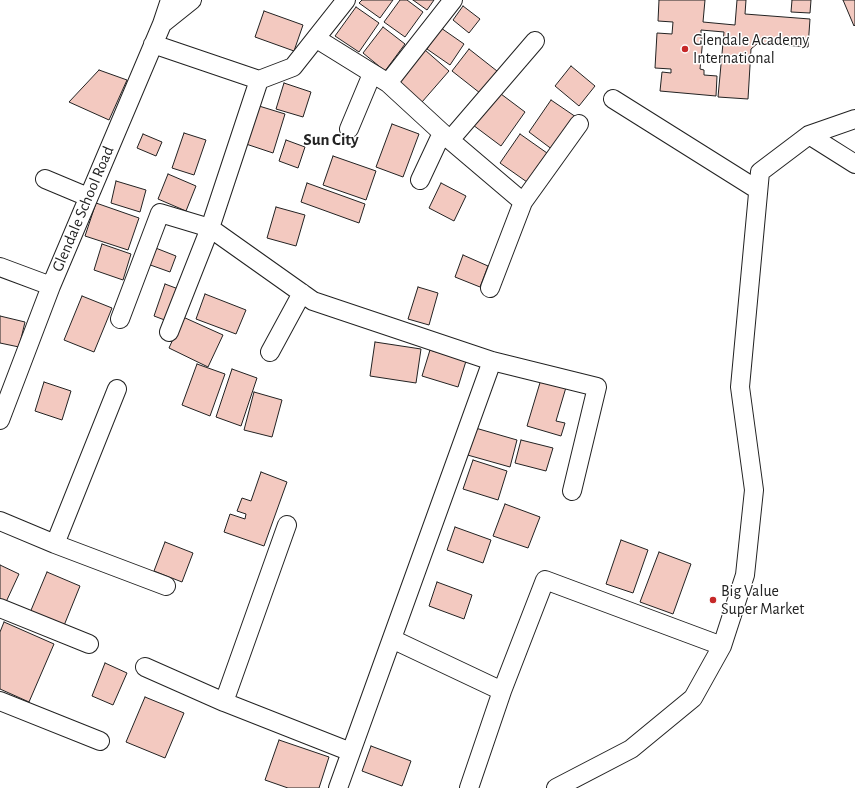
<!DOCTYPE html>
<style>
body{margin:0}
canvas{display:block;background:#fff}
</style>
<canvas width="855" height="788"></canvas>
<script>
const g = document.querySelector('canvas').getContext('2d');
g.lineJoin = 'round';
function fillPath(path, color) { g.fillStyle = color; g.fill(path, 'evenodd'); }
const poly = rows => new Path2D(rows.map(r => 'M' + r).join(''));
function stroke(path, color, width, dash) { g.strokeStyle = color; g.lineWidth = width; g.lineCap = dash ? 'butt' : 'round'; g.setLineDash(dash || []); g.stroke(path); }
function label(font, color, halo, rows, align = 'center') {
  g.font = font + ' "Alegreya Sans",sans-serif'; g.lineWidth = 3; g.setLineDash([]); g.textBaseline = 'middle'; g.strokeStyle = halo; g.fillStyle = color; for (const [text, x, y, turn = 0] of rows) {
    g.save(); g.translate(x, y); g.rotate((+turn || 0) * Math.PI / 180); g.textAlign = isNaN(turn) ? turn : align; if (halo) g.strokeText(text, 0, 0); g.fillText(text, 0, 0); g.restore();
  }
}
const building = poly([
 [362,0,393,0,380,18,359,3,362,0],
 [400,0,407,0,423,12,405,37,384,22,400,0],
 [413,0,434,0,427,10,413,0],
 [659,0,705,0,703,22,735,25,737,0,746,0,745,14,810,19,808,47,758,43,751,49,748,99,718,97,724,32,701,30,701,38,703,38,700,69,704,70,704,75,717,76,716,96,660,91,662,72,671,73,671,69,655,68,657,33,672,34,673,22,658,21,659,0],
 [792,0,811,0,810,13,791,12,792,0],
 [843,0,855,0,855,25,854,26,843,0],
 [463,6,480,19,469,33,453,20,463,6],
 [356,7,379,23,359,52,335,36,356,7],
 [264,11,303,25,294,51,255,37,264,11],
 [383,27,405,44,385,71,363,53,383,27],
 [441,28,464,44,450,65,427,49,441,28],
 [469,49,497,71,480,93,452,71,469,49],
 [425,50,449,71,422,102,398,82,425,50],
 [571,66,595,86,579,106,555,86,571,66],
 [99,70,127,80,109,120,69,102,99,70],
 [284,83,311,92,303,117,276,109,284,83],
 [497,91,525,112,501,146,473,125,497,91],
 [551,100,576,117,553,150,529,132,551,100],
 [259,106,285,114,273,153,246,144,259,106],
 [392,124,419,134,403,177,376,167,392,124],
 [184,133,206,140,194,175,172,168,184,133],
 [143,134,162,142,156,156,137,148,143,134],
 [520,134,547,153,527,182,500,163,520,134],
 [286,140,305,147,298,168,279,161,286,140],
 [333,156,376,171,366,200,323,185,333,156],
 [168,174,196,186,186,211,158,199,168,174],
 [116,181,146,190,140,212,111,203,116,181],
 [307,183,365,204,359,223,301,202,307,183],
 [441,183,466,196,454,221,429,208,441,183],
 [96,203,139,218,128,250,85,236,96,203],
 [276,207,305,215,296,246,267,238,276,207],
 [102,244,131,254,123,280,94,270,102,244],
 [148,245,176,256,170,272,142,262,148,245],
 [463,255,488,266,480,287,455,277,463,255],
 [165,284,181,290,170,322,154,316,165,284],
 [418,287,438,293,429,325,408,319,418,287],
 [205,294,246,310,236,334,196,319,205,294],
 [82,296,112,308,94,352,64,340,82,296],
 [0,316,25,322,19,347,0,343,0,316],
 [183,317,223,335,208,367,169,348,183,317],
 [375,342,421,349,416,383,370,376,375,342],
 [430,350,466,361,458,387,422,376,430,350],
 [197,364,225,374,210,416,182,405,197,364],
 [232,369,257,378,241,426,216,417,232,369],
 [542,376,567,384,556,421,565,423,561,436,527,426,542,376],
 [44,382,71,391,62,420,35,411,44,382],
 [254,392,282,400,272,437,244,430,254,392],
 [472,427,517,440,510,467,464,454,472,427],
 [521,440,553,448,546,471,515,463,521,440],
 [473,460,507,471,498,500,463,489,473,460],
 [261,472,287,482,264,546,224,532,230,514,245,519,246,514,237,511,242,498,251,501,261,472],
 [505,504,540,517,528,548,493,536,505,504],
 [455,527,491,540,483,563,447,550,455,527],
 [621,540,648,550,633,593,606,584,621,540],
 [165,542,193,553,182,582,154,571,165,542],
 [659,552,691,564,673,614,640,602,659,552],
 [0,565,19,574,6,602,0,600,0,565],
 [47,572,80,586,63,628,29,615,47,572],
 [437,582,472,595,464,619,429,606,437,582],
 [4,622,54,644,29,702,0,689,0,632,4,622],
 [105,663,127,673,113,705,92,696,105,663],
 [145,697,184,713,165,758,126,742,145,697],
 [279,740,329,757,319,788,288,788,265,780,279,740],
 [371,746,411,761,402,786,362,771,371,746]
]);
const minor = poly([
 [162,24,192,0],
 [317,39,388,83,450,140,523,202],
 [153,44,259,80],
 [388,83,453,0],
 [613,99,758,190],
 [349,129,372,74],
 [809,135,855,164],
 [450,140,535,41],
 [45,179,88,197],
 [420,180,442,133],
 [0,267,51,286],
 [490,288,523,202,579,124],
 [120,319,160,213,210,228,313,301,492,361,597,387,572,491],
 [169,332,210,228,259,80,293,67,346,0],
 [270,352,302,293],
 [0,420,51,286,162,24,170,0],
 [0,521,55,544,166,586],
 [55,544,117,389],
 [0,608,89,644],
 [392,639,502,691],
 [145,667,224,702,351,752],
 [0,701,100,741],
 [224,702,287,525],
 [338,788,492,361],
 [469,788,502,691,545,580,722,646],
 [556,788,631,749,693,698,722,646,745,575,754,490,740,387,760,172,809,135,855,119]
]);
const markers = [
 [685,49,4,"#c62828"],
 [713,600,4,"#c62828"]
];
const poiNames = [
 ["Glendale Academy",693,40],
 ["International",693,58],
 ["Big Value",721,591],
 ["Super Market",721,609]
];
const streetNames = [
 ["Glendale School Road",83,209,-67]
];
const neighbourhoodNames = [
 ["Sun City",331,140]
];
fillPath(building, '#f3c9c0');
stroke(building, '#222', 1);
stroke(minor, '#222', 20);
stroke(minor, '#fff', 18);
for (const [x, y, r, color] of markers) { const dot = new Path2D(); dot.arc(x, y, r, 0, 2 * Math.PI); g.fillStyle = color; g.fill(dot); stroke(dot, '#fff', 1.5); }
label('16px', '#222', '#fff', poiNames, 'left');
label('16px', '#222', '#fff', streetNames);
label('bold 17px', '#222', '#fff', neighbourhoodNames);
</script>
